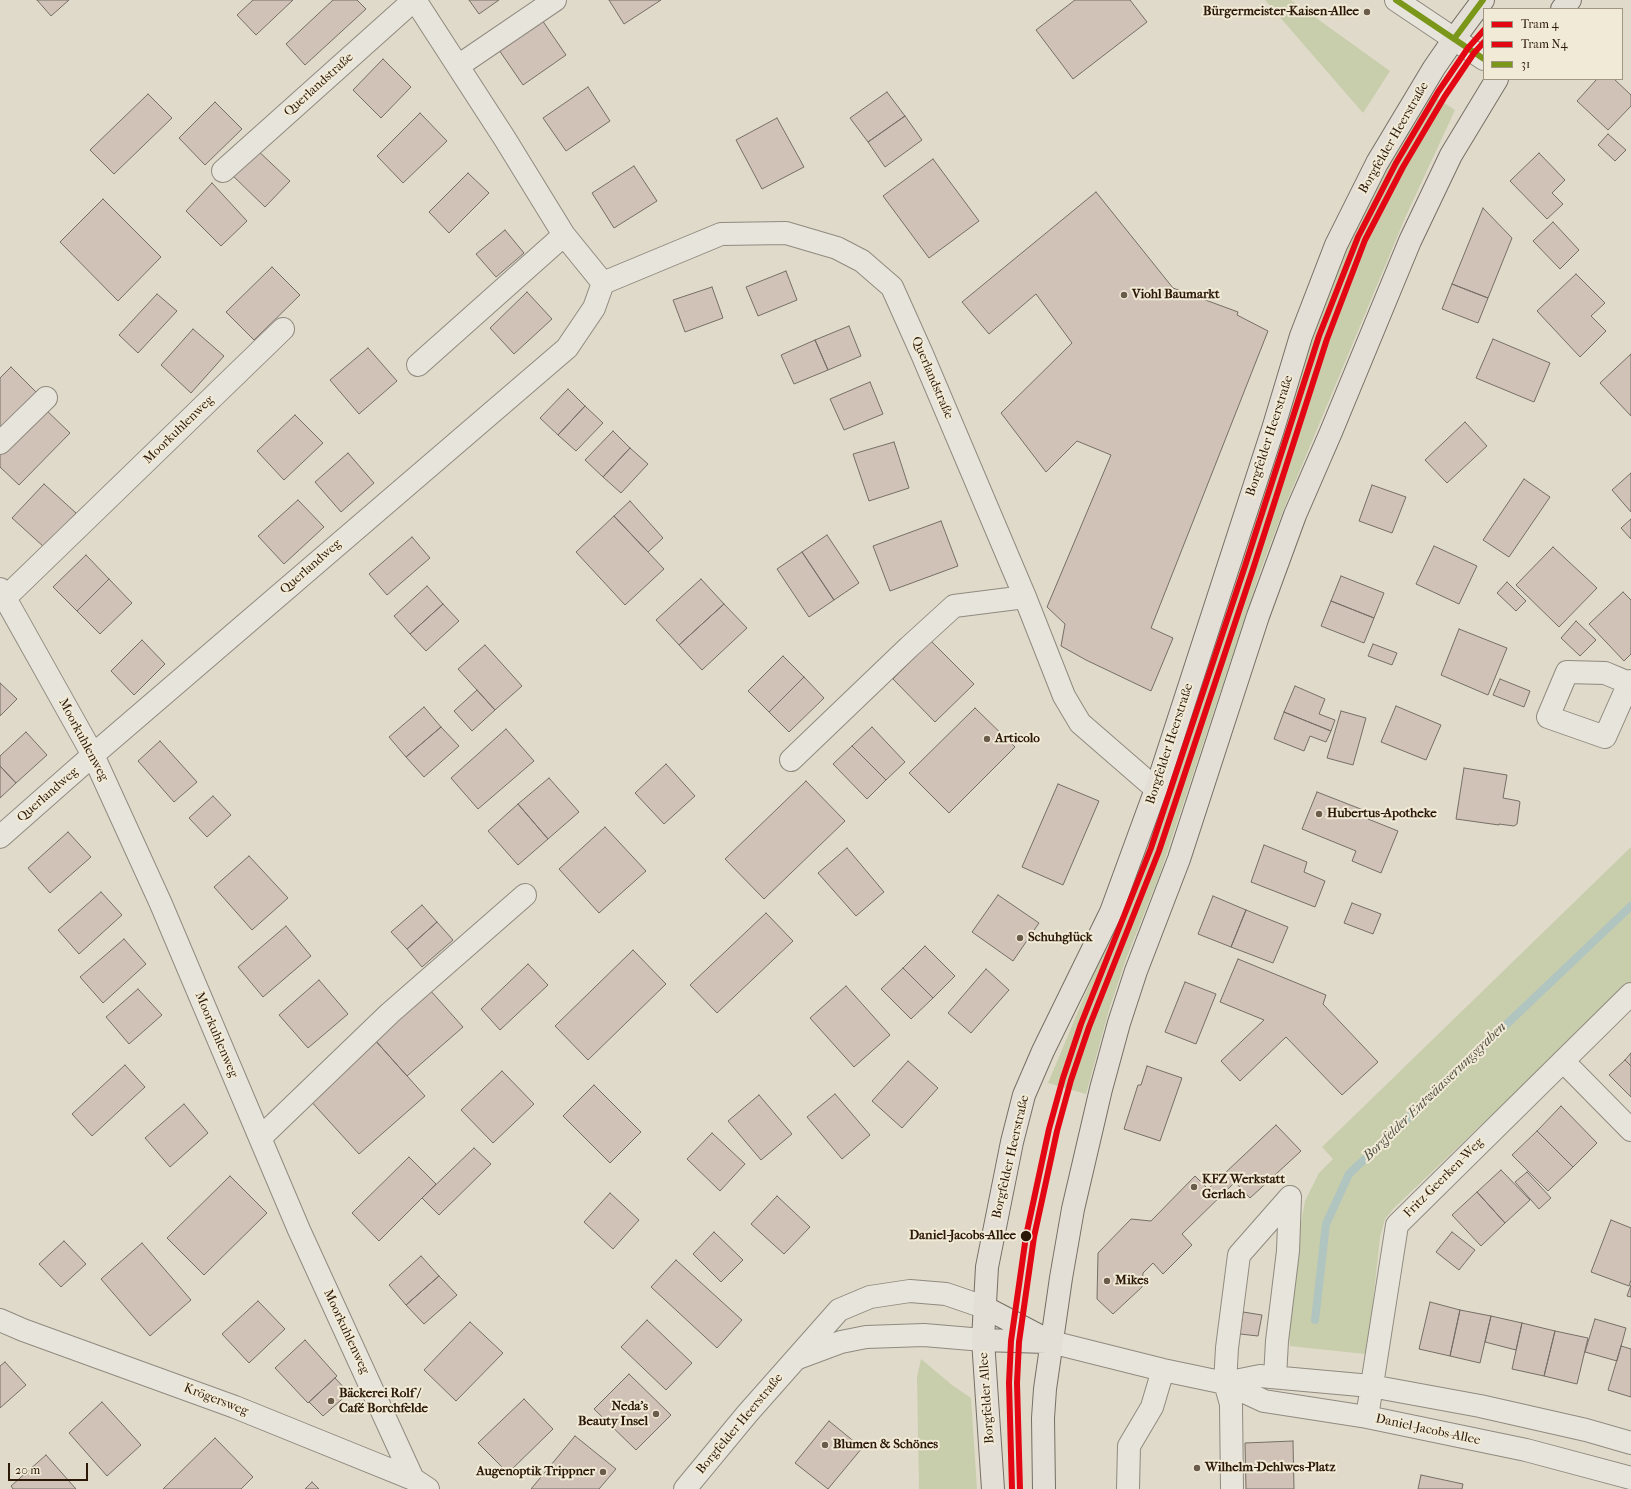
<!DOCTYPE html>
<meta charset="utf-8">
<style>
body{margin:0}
#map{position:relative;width:1631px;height:1489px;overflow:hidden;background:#e0daca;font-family:"IM FELL French Canon",serif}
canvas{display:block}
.legend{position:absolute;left:1483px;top:8px;width:140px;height:72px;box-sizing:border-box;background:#f1ead6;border:1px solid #a29683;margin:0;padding:5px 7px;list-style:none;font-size:12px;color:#2b1806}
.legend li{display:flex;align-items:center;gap:8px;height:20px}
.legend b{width:20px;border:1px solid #a29683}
.scale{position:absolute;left:8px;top:1463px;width:80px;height:18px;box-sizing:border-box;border:2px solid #2b1806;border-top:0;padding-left:5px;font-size:12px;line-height:14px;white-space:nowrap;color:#2b1806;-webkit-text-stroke:3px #f1ead6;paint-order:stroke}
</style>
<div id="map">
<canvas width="1631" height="1489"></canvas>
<ul class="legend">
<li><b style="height:5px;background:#e30613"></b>Tram 4</li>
<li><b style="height:5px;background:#e30613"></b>Tram N4</li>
<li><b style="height:5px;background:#7a9719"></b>31</li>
</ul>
<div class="scale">20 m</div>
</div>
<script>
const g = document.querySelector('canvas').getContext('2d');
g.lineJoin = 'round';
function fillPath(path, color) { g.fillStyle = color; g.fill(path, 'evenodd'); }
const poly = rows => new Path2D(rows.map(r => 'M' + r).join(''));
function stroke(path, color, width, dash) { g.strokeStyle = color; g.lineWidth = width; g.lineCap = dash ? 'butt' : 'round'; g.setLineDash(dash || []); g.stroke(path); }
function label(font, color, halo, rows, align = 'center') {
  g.font = font + ' "IM FELL French Canon",serif'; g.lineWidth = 4; g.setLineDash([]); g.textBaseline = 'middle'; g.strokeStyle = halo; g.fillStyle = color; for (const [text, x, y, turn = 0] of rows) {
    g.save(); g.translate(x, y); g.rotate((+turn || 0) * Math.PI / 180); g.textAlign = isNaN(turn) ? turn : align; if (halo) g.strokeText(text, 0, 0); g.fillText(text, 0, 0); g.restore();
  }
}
const green = poly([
 [1265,0,1291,0,1390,71,1363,113],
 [1429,93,1455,110,1405,218,1283,511,1260,572,1160,874,1126,959,1109,1010,1086,1094,1048,1083,1146,850,1183,738,1307,349,1335,271,1379,177],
 [1631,847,1631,982,1394,1208,1385,1219,1380,1237,1368,1348,1365,1354,1290,1346,1287,1304,1305,1201,1319,1173,1333,1159,1322,1147],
 [921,1359,952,1385,971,1398,977,1489,919,1489,917,1377]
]);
const stream = poly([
 [1315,1320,1326,1224,1349,1174,1631,906]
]);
const building = poly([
 [37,0,69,0,51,16,37,0],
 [253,0,293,0,256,35,237,15,253,0],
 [333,0,357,0,366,9,305,65,286,44,333,0],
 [469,0,499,0,479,14,469,0],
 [609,0,661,0,624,24,609,0],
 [1075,0,1130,0,1147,22,1073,79,1036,30,1075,0],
 [542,20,566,55,523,85,499,50,542,20],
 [383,59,411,87,381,118,353,90,383,59],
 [1597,79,1614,79,1631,95,1631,106,1608,130,1577,101,1597,79],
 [588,87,610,121,566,151,543,118,588,87],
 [887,92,905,116,868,142,850,118,887,92],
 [148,94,172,118,114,174,90,150,148,94],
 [215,102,242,129,205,165,179,138,215,102],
 [420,113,447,141,403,183,377,156,420,113],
 [905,116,922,140,885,167,868,142,905,116],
 [777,118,804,167,762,189,736,140,777,118],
 [1608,134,1626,150,1615,161,1598,145,1608,134],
 [254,147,290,181,265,207,229,172,254,147],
 [1539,153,1565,180,1552,193,1563,204,1547,219,1510,181,1539,153],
 [933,159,979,221,929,258,883,196,933,159],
 [634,166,657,201,614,228,592,193,634,166],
 [468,173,489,193,449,233,429,212,468,173],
 [212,183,247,221,221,246,186,211,212,183],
 [1096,192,1173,288,1238,312,1237,315,1268,331,1151,628,1173,638,1151,691,1086,660,1061,646,1065,624,1047,607,1111,455,1077,441,1046,472,1001,413,1072,343,1036,294,989,334,962,302,1096,192],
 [103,199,161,257,118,301,60,242,103,199],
 [1483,208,1512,238,1488,298,1452,284,1483,208],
 [1553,222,1579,250,1560,269,1533,241,1553,222],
 [505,230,524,253,496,277,476,254,505,230],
 [272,267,300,295,254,340,226,312,272,267],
 [786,271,797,300,758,316,746,287,786,271],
 [1576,274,1605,303,1591,316,1606,331,1580,357,1537,311,1576,274],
 [1452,284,1488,298,1478,323,1442,309,1452,284],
 [712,287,723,318,685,332,673,300,712,287],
 [527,292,552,319,514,354,490,328,527,292],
 [157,294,177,311,138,353,119,335,157,294],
 [849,326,861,356,828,370,815,340,849,326],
 [193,329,224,356,191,393,161,365,193,329],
 [1493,339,1550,363,1534,402,1476,378,1493,339],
 [815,340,828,370,794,384,781,355,815,340],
 [368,348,397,381,359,414,330,380,368,348],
 [1631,354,1631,416,1600,383,1631,354],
 [11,367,37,393,0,430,0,378,11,367],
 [870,382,883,414,844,430,830,399,870,382],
 [568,389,585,406,558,435,540,418,568,389],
 [585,406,603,423,576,451,558,435,585,406],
 [44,408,70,433,19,485,0,467,0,453,44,408],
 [295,415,323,443,284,480,257,451,295,415],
 [1465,422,1487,446,1447,483,1425,460,1465,422],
 [613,431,630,448,603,477,585,460,613,431],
 [894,442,909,488,869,501,853,454,894,442],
 [630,448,648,464,621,493,603,477,630,448],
 [348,453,374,483,341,512,315,482,348,453],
 [1631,473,1631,512,1612,490,1631,473],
 [1524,479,1550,497,1509,557,1483,540,1524,479],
 [44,484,76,513,44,547,12,518,44,484],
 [1372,485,1406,497,1392,533,1359,521,1372,485],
 [298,500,324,527,284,564,258,536,298,500],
 [630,501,663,538,648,552,614,516,630,501],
 [614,516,664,569,625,605,576,552,614,516],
 [1631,519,1631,539,1621,528,1631,519],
 [941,521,958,566,890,591,873,546,941,521],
 [827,535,859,583,834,600,802,552,827,535],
 [412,537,430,558,387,595,369,574,412,537],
 [1434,546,1477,566,1459,604,1416,584,1434,546],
 [1553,547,1597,588,1559,627,1516,585,1553,547],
 [802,552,834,600,809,617,777,569,802,552],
 [86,555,109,579,77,611,53,587,86,555],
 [1341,576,1384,593,1374,618,1331,601,1341,576],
 [109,579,132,603,100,634,77,611,109,579],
 [701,579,724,604,679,645,656,620,701,579],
 [1507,582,1526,601,1516,611,1497,593,1507,582],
 [427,586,443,604,410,634,394,616,427,586],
 [1623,592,1631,600,1631,654,1624,661,1589,624,1623,592],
 [1331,601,1374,618,1364,643,1321,626,1331,601],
 [443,604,459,621,426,651,410,634,443,604],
 [724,604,747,628,702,670,679,645,724,604],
 [1576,621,1596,640,1580,656,1561,638,1576,621],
 [1459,629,1507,648,1488,695,1441,675,1459,629],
 [142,640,165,664,134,695,111,671,142,640],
 [931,641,974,684,935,722,893,679,931,641],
 [1373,644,1397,653,1392,665,1368,656,1373,644],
 [485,645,522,686,495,710,458,669,485,645],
 [783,656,804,677,769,712,748,691,783,656],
 [804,677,824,698,789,732,769,712,804,677],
 [1500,679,1530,691,1524,707,1493,695,1500,679],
 [0,683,17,699,0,716,0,683],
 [1295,686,1325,699,1319,714,1335,720,1331,731,1284,712,1295,686],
 [477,690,495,710,472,731,454,711,477,690],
 [1396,706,1441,725,1426,760,1381,742,1396,706],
 [424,707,441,727,406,757,389,737,424,707],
 [975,708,1015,747,949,813,909,773,975,708],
 [1341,711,1366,718,1353,765,1327,758,1341,711],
 [1284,712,1331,731,1326,742,1310,736,1304,751,1274,739,1284,712],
 [441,727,459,746,424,777,406,757,441,727],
 [872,727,905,762,886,780,852,746,872,727],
 [506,729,534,761,478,809,451,778,506,729],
 [26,732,47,755,16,783,0,766,0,756,26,732],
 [160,741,197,782,174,802,138,761,160,741],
 [852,746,886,780,867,799,833,764,852,746],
 [666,764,695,796,664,824,635,793,666,764],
 [0,766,16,783,0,798,0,766],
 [1464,768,1507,775,1503,798,1519,801,1520,802,1517,824,1514,826,1499,824,1499,825,1456,819,1464,768],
 [549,778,579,812,548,839,518,804,549,778],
 [806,781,845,821,764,899,725,859,806,781],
 [1058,784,1099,801,1063,885,1022,867,1058,784],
 [1317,792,1371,813,1368,819,1398,831,1381,873,1352,861,1356,851,1302,829,1317,792],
 [213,796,231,815,207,837,189,818,213,796],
 [518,804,548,839,518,865,488,831,518,804],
 [605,827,646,871,599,913,559,869,605,827],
 [68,832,91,857,50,893,28,868,68,832],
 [1264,845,1307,862,1304,872,1325,881,1315,907,1251,882,1264,845],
 [847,848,884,892,856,916,818,873,847,848],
 [249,856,288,898,252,930,214,887,249,856],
 [101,892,122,915,79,954,58,930,101,892],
 [998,895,1039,923,1013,961,972,932,998,895],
 [1213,896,1246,910,1231,947,1198,934,1213,896],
 [1352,903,1381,914,1373,934,1344,923,1352,903],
 [422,905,437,922,407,949,391,932,422,905],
 [1246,910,1288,927,1273,963,1231,947,1246,910],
 [766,913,793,941,717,1013,690,985,766,913],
 [437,922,453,940,422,967,407,949,437,922],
 [286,926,311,956,263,997,238,967,286,926],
 [124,939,146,964,103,1003,80,977,124,939],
 [925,946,955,976,933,998,903,968,925,946],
 [633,950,666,984,588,1060,555,1026,633,950],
 [1238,959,1326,995,1323,1004,1378,1062,1342,1095,1286,1037,1240,1081,1221,1061,1264,1020,1220,1002,1238,959],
 [528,964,548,985,500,1030,481,1009,528,964],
 [903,968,933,998,911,1019,881,989,903,968],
 [986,969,1009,990,971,1033,948,1013,986,969],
 [319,980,348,1014,308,1048,279,1015,319,980],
 [1185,982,1216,994,1196,1044,1165,1032,1185,982],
 [846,986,890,1035,854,1067,810,1018,846,986],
 [138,989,162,1015,129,1044,106,1017,138,989],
 [429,989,463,1027,407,1076,374,1039,429,989],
 [374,1039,425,1096,359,1154,308,1098,374,1039],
 [1631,1053,1631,1066,1625,1060,1631,1053],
 [1625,1060,1631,1066,1631,1097,1609,1075,1625,1060],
 [908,1061,938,1088,902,1128,872,1101,908,1061],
 [125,1065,145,1087,92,1136,72,1114,125,1065],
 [1147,1066,1182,1078,1160,1141,1124,1129,1138,1085,1141,1085,1147,1066],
 [502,1071,534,1104,493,1143,461,1110,502,1071],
 [594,1085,641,1132,610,1163,563,1116,594,1085],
 [835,1094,870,1135,842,1159,807,1117,835,1094],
 [759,1095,792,1134,761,1160,728,1121,759,1095],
 [184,1104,208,1133,170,1167,145,1138,184,1104],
 [1561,1106,1597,1143,1573,1167,1537,1131,1561,1106],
 [1276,1125,1301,1151,1250,1198,1235,1182,1182,1234,1192,1245,1163,1274,1153,1263,1143,1273,1142,1287,1113,1314,1097,1299,1098,1253,1131,1219,1151,1221,1195,1176,1208,1189,1276,1125],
 [1537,1131,1573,1167,1548,1191,1512,1155,1537,1131],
 [712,1133,745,1164,720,1191,687,1159,712,1133],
 [474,1148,491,1164,439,1215,422,1198,474,1148],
 [409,1157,436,1184,379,1241,352,1213,409,1157],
 [1501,1170,1530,1200,1505,1223,1477,1192,1501,1170],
 [1527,1172,1551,1198,1539,1209,1515,1182,1527,1172],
 [230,1176,267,1213,204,1275,167,1238,230,1176],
 [1477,1192,1505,1223,1481,1246,1452,1215,1477,1192],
 [610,1193,639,1220,613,1249,584,1222,610,1193],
 [777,1196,810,1227,784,1254,751,1224,777,1196],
 [1611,1220,1631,1228,1631,1280,1629,1286,1591,1272,1611,1220],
 [714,1232,743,1260,721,1282,693,1254,714,1232],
 [1452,1232,1475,1250,1459,1270,1436,1252,1452,1232],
 [64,1241,86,1264,61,1287,39,1264,64,1241],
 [142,1243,191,1300,150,1336,101,1279,142,1243],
 [421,1256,439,1276,406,1305,389,1285,421,1256],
 [676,1260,742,1320,717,1348,651,1287,676,1260],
 [439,1276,457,1295,424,1324,406,1305,439,1276],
 [1631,1285,1631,1297,1627,1296,1631,1285],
 [258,1301,285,1329,249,1363,222,1334,258,1301],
 [1430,1302,1460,1310,1450,1356,1419,1349,1430,1302],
 [1460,1310,1491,1316,1480,1363,1450,1356,1460,1310],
 [1243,1312,1262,1315,1258,1336,1240,1334,1243,1312],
 [1491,1316,1522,1323,1516,1350,1485,1342,1491,1316],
 [1595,1319,1626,1328,1617,1361,1585,1352,1595,1319],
 [647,1320,692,1363,666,1390,621,1347,647,1320],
 [470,1322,503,1353,456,1401,424,1370,470,1322],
 [1522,1323,1555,1331,1544,1376,1512,1369,1522,1323],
 [1555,1331,1588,1338,1577,1384,1544,1376,1555,1331],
 [305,1340,337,1376,308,1403,275,1368,305,1340],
 [1621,1346,1631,1349,1631,1397,1608,1390,1621,1346],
 [5,1362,26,1385,0,1408,0,1366,5,1362],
 [629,1374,671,1415,636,1450,594,1409,629,1374],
 [335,1378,349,1393,323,1416,309,1402,335,1378],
 [524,1399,553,1429,508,1473,478,1443,524,1399],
 [102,1402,141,1445,107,1476,69,1433,102,1402],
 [829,1421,862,1448,828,1489,795,1463,829,1421],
 [575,1436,616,1469,599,1489,531,1489,575,1436],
 [215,1438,253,1477,241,1489,163,1489,215,1438],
 [1293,1441,1294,1489,1246,1489,1245,1443,1293,1441],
 [46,1455,76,1489,13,1489,11,1486,46,1455],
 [1421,1475,1463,1484,1462,1489,1418,1489,1421,1475],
 [312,1482,319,1489,305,1489,312,1482]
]);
const minor = poly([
 [415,0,505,139,564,235,603,283],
 [1396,0,1484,59],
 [458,66,555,0],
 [223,171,414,0],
 [603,283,721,234,786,233,837,248,862,261,892,287,922,354,1025,597,1064,696,1080,723,1156,789],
 [418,365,564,235],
 [0,443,46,398],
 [0,589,93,755,161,904,299,1230,413,1479],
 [5,598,283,329],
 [1629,683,1605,673,1567,672,1548,717,1605,737,1629,683,1631,681],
 [791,760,909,647,954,606,1025,597],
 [0,837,93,755,567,348,594,308,603,283],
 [1563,1061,1631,1130],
 [260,1138,390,1013,525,895],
 [0,1320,23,1330,235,1407,413,1479,428,1489],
 [1051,1342,1163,1370,1225,1383,1264,1401,1367,1417,1526,1450,1631,1478],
 [798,1358,841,1342,866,1337,924,1335,983,1340],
 [1275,1377,1277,1341,1288,1251,1290,1197],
 [1225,1383,1260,1376,1371,1386,1480,1406,1586,1430,1631,1443],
 [1367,1417,1397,1225,1631,994],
 [685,1489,747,1414,839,1310,870,1297,910,1291,946,1294,984,1307],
 [1128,1489,1129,1446,1152,1407,1163,1370],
 [1232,1489,1231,1404,1225,1383,1227,1348,1239,1255,1290,1197]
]);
const major = poly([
 [1562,9,1570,0],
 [984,1307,1051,1342],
 [983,1340,1046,1342],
 [993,1489,983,1340,987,1267,1012,1142,1024,1095,1043,1051,1111,912,1156,789,1273,429,1301,336,1336,245,1377,163,1434,68,1454,39,1483,0],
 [1044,1489,1043,1418,1045,1389,1061,1278,1073,1209,1101,1089,1119,1023,1136,971,1179,859,1258,616,1295,515,1331,432,1410,241,1451,155,1497,79]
]);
const bus1 = poly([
 [1396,0,1484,59],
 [1454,39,1483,0]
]);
const tram1 = poly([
 [1012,1489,1009,1383,1011,1341,1026,1236,1049,1129,1063,1078,1081,1024,1151,848,1245,566,1319,336,1358,237,1396,163,1438,92,1468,48,1484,30]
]);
const tram2 = poly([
 [1020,1489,1017,1383,1019,1342,1034,1237,1057,1131,1071,1080,1089,1027,1159,851,1253,569,1327,339,1365,240,1403,167,1445,96,1474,53,1484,42]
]);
const markers = [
 [1367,12,4,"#6a5c4b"],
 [1124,295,4,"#6a5c4b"],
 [987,739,4,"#6a5c4b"],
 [1319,814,4,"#6a5c4b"],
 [1020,938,4,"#6a5c4b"],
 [1194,1187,4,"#6a5c4b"],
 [1026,1236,6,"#2b1806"],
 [1107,1281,4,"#6a5c4b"],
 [331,1401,4,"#6a5c4b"],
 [656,1414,4,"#6a5c4b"],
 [825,1445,4,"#6a5c4b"],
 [1197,1468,4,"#6a5c4b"],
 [603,1472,4,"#6a5c4b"]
];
const poiNames = [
 ["Bürgermeister-Kaisen-Allee",1359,12,"right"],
 ["Viohl Baumarkt",1132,295],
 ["Articolo",995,739],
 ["Hubertus-Apotheke",1327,814],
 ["Schuhglück",1028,938],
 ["KFZ Werkstatt",1202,1180],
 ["Gerlach",1202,1195],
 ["Mikes",1115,1281],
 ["Bäckerei Rolf /",339,1394],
 ["Café Borchfelde",339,1409],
 ["Neda's",648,1407,"right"],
 ["Beauty Insel",648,1422,"right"],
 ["Blumen & Schönes",833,1445],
 ["Wilhelm-Dehlwes-Platz",1205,1468],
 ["Augenoptik Trippner",595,1472,"right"]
];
const streetNames = [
 ["Querlandstraße",319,85,-42],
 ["Borgfelder Heerstraße",1394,138,-60],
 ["Querlandstraße",932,378,67],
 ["Moorkuhlenweg",179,430,-44],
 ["Borgfelder Heerstraße",1270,436,-72],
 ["Querlandweg",311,567,-41],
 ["Moorkuhlenweg",83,740,62],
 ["Borgfelder Heerstraße",1170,744,-72],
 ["Querlandweg",48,795,-41],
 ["Moorkuhlenweg",216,1035,67],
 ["Borgfelder Heerstraße",1011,1157,-77],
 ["Fritz-Geerken-Weg",1444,1178,-45],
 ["Moorkuhlenweg",346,1332,65],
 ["Borgfelder Allee",987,1398,-94],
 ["Krögersweg",216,1400,21],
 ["Borgfelder Heerstraße",740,1424,-50],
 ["Daniel-Jacobs-Allee",1428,1430,12]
];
const stopNames = [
 ["Daniel-Jacobs-Allee",1016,1236]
];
const waterNames = [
 ["Borgfelder Entwäasserungsgraben",1435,1092,-44]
];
fillPath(green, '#c8cdac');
stroke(stream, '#b0c4c0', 8);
fillPath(building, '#d0c2b7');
stroke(building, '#766f65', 1);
stroke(minor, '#908a7f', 24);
stroke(major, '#766f65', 24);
stroke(minor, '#e7e4dc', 22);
stroke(major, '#e3dfd6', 22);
stroke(bus1, '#7a9719', 6);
stroke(tram1, '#e30613', 6);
stroke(tram2, '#e30613', 6);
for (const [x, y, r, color] of markers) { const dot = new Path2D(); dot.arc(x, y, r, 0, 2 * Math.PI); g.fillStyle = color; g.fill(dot); stroke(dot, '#f1ead6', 1.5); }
label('bold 13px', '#2b1806', '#f1ead6', poiNames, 'left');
label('13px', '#2b1806', '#f1ead6', streetNames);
label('bold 13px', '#2b1806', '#f1ead6', stopNames, 'right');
label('italic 14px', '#525145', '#f1ead6', waterNames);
</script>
